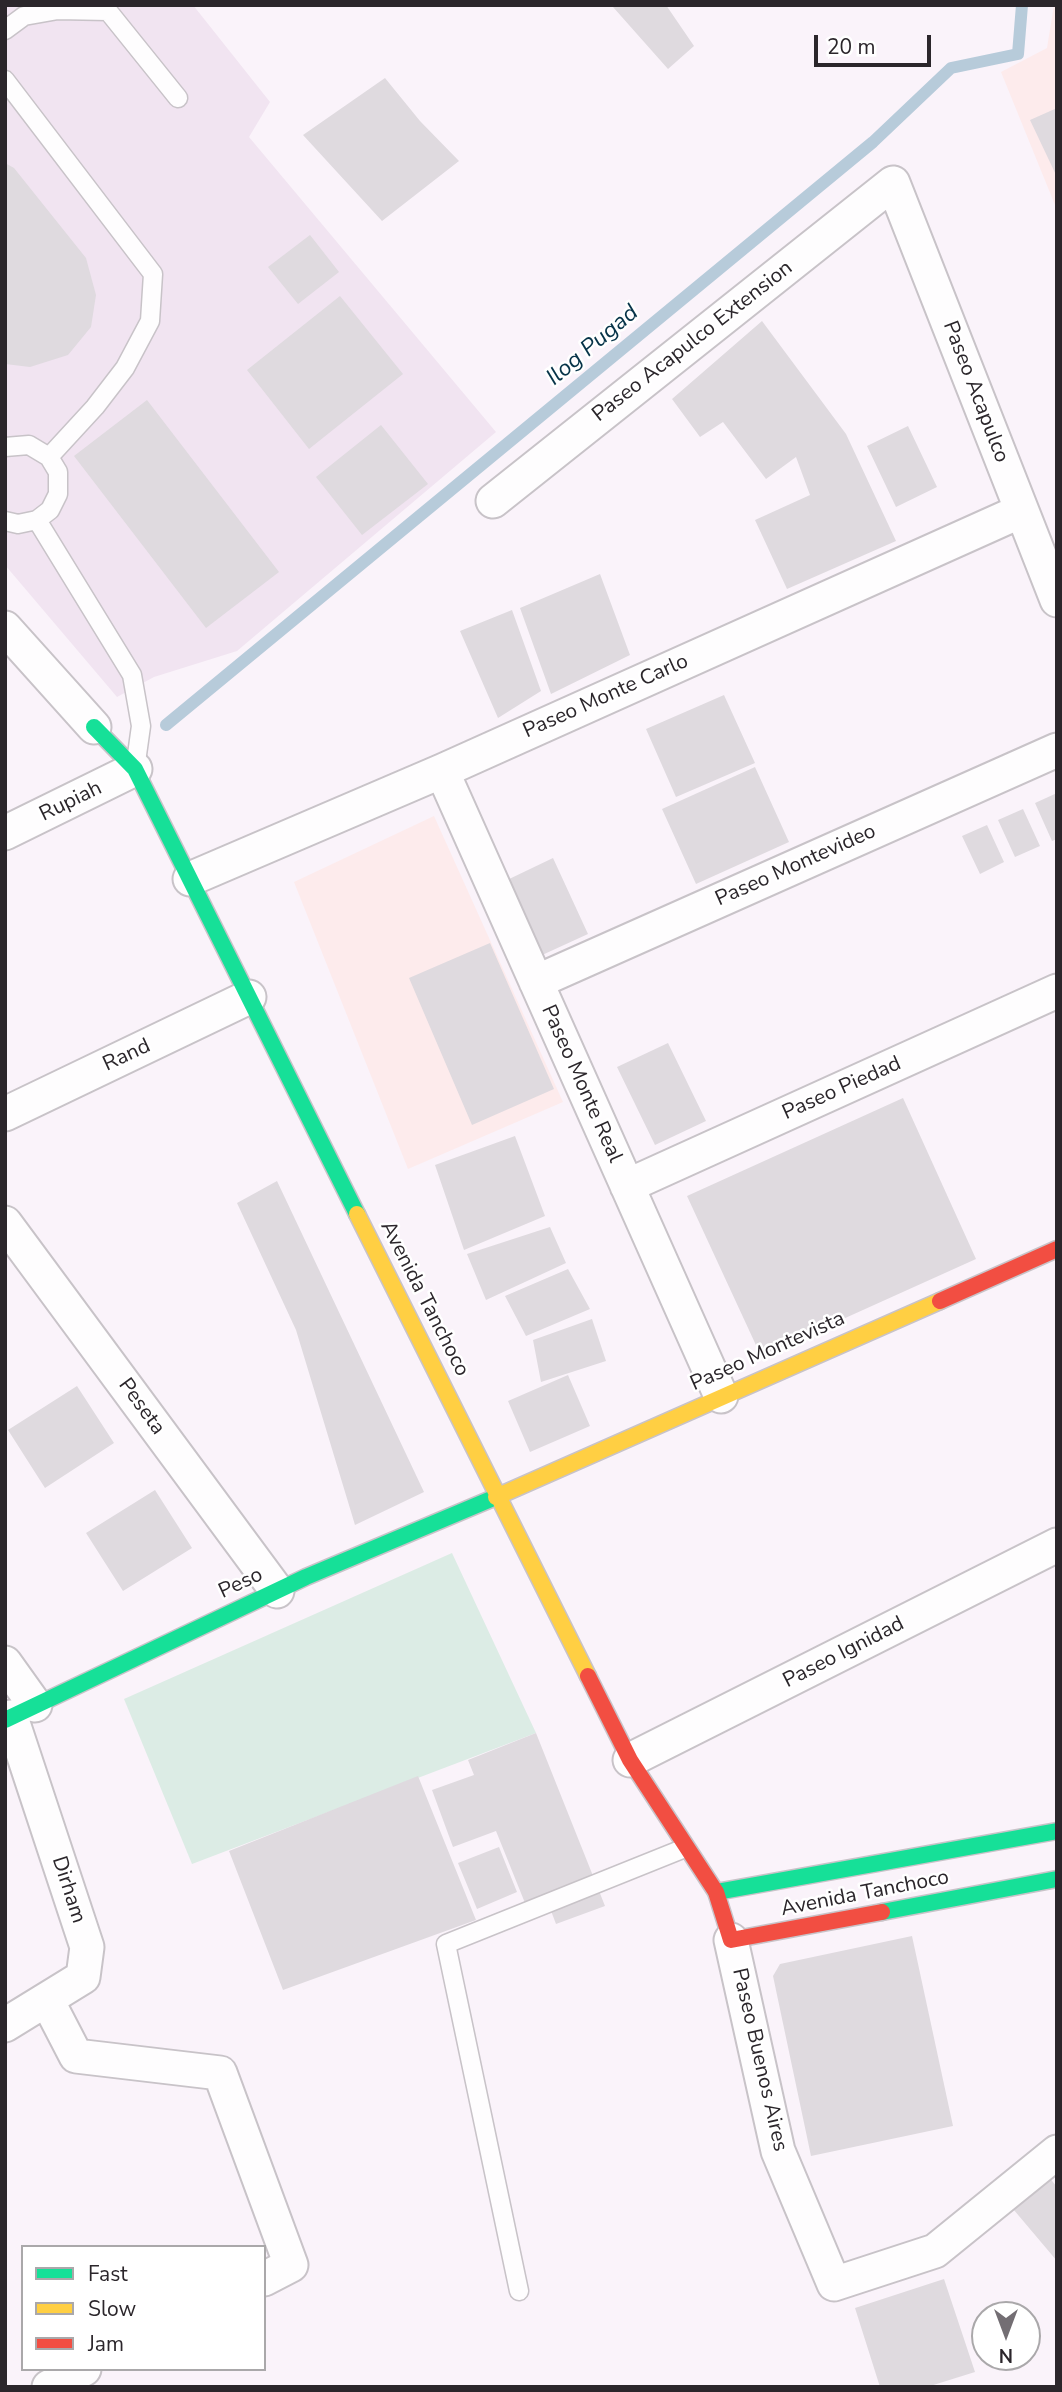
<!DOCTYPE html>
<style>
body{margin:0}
#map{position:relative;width:1062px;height:2392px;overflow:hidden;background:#faf3fa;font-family:"Nunito Sans",sans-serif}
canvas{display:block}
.frame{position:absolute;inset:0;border:7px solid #2b262b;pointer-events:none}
.legend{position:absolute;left:21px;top:2245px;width:245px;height:126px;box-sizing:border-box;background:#fff;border:2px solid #aaa8aa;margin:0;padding:9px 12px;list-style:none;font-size:21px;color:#2b262b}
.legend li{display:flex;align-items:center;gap:14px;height:35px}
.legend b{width:35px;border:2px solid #aaa8aa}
.north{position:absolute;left:971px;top:2301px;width:70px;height:70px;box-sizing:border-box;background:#fff;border:2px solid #aaa8aa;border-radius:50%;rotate:180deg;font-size:19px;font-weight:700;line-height:28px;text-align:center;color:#2b262b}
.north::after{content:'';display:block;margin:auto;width:24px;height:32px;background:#736e73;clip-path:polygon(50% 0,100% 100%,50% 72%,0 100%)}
.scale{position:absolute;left:814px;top:35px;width:117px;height:32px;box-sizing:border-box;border:4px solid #2b262b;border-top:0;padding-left:9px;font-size:21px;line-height:24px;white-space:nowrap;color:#2b262b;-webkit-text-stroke:5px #fff;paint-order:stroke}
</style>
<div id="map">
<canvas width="1062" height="2392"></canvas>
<div class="frame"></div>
<ul class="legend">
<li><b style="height:9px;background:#16e098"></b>Fast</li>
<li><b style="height:9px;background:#ffcf43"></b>Slow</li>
<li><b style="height:9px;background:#f24e42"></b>Jam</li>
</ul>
<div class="north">N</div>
<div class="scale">20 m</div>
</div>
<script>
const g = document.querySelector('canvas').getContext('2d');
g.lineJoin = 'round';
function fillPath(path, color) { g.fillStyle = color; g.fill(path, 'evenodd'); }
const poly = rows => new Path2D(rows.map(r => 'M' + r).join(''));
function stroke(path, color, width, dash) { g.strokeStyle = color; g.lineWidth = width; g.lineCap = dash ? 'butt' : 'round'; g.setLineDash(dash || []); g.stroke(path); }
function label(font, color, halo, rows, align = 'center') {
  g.font = font + ' "Nunito Sans",sans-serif'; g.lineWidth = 5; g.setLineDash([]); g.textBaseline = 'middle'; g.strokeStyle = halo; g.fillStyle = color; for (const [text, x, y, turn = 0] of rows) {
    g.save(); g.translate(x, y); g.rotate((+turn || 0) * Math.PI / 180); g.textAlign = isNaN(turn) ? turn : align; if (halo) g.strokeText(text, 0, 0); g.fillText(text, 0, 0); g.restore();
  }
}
const built = poly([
 [5,5,193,5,270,102,249,137,496,432,237,651,154,677,117,697,5,565]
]);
const education = poly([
 [1054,5,1057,5,1057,210,1001,72,1047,48],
 [434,816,563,1102,408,1169,294,882]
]);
const green = poly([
 [452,1553,536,1733,192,1864,124,1699]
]);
const stream = poly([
 [166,725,873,142,951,68,1018,54,1022,5]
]);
const building = poly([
 [616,5,666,5,694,46,668,69,613,7],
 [385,78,420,121,459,161,382,221,303,135],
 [1057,108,1057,177,1030,120],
 [5,163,14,168,86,258,96,295,91,327,68,355,30,367,5,364],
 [310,235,339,272,298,304,268,267],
 [340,296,403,374,309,449,247,370],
 [762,321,846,434,896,541,787,589,755,520,810,495,796,457,766,479,723,422,700,437,672,399],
 [147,400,279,572,206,628,74,456],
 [381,425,428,484,362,535,316,477],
 [908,426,937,487,896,507,867,446],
 [600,574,630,655,551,694,520,608],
 [512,610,541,691,498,718,460,631],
 [724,695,755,763,676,797,646,729],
 [755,767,789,842,696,884,662,809],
 [1057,793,1057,839,1052,841,1035,803],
 [1023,809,1040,846,1015,857,998,820],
 [987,825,1004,862,980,874,962,836],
 [553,858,588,934,540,956,505,881],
 [490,943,554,1089,472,1125,409,978],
 [668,1043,706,1121,655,1145,617,1067],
 [903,1098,976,1259,761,1356,687,1196],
 [515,1136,545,1216,464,1250,435,1165],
 [277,1181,424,1492,355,1525,296,1330,237,1203],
 [550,1227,566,1263,486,1300,467,1254],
 [568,1269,590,1309,526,1336,505,1296],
 [592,1319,606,1361,541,1382,533,1340],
 [568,1375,590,1426,530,1452,508,1401],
 [77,1386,114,1443,45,1488,8,1430],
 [155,1490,192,1548,123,1591,86,1533],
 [536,1733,605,1906,556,1924,545,1895,525,1903,496,1831,453,1847,432,1790,474,1775,468,1760],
 [418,1776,476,1920,283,1990,229,1851],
 [499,1847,517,1892,477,1909,458,1863],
 [912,1936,953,2126,811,2156,773,1976,780,1964],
 [1044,2171,1057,2187,1057,2261,1008,2203],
 [944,2279,975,2372,927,2387,880,2387,855,2308]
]);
const lane = poly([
 [5,30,24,16,58,10,108,11,178,98],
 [5,80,153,274,150,321,125,368,95,407,49,457],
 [5,447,29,445,49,457,58,472,58,494,50,510,37,520,18,524,5,521],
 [37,520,132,675,141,726,135,769],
 [519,2291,446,1944,685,1848]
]);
const street = poly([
 [493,501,893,183,1057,600],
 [5,628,94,727],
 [442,771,721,1396],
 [5,833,135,769],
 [190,879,442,771,1021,511],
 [536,982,1057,750],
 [5,1114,249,997],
 [627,1186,1057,991],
 [5,1223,277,1591],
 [5,1663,35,1705],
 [630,1760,1057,1545],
 [731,1940,778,2151,834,2284,935,2251,1057,2152],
 [47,2000,76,2056,220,2073,291,2265,264,2279],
 [5,2025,83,1977,87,1947,11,1717],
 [49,2387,84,2369]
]);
const fast = poly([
 [94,727,135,769,357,1214],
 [5,1720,306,1577,496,1497],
 [716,1892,1057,1831],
 [882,1912,1057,1879]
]);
const slow = poly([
 [357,1214,588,1676],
 [496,1497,940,1301]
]);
const jam = poly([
 [940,1301,1057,1249],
 [588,1676,630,1760,716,1892,731,1940,882,1912]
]);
const streetNames = [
 ["Paseo Acapulco Extension",693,342,-38],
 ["Paseo Acapulco",975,392,69],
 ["Paseo Monte Carlo",606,697,-24],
 ["Rupiah",71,802,-26],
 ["Paseo Montevideo",796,866,-24],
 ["Rand",127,1056,-25],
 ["Paseo Monte Real",581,1084,66],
 ["Paseo Piedad",842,1089,-24],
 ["Avenida Tanchoco",424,1299,63],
 ["Paseo Montevista",768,1352,-24],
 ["Peseta",141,1407,54],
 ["Peso",241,1584,-25],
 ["Paseo Ignidad",844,1653,-27],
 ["Dirham",68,1890,72],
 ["Avenida Tanchoco",865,1894,-11],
 ["Paseo Buenos Aires",759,2060,77]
];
const waterNames = [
 ["Ilog Pugad",593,346,-40]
];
fillPath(built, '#f1e4f1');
fillPath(education, '#fdebec');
fillPath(green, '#dcece5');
stroke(stream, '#b7cbda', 12);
fillPath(building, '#dfdadf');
stroke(lane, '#c8c3c8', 21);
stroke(street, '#c8c3c8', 37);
stroke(fast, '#c8c3c8', 19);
stroke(slow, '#c8c3c8', 19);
stroke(jam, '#c8c3c8', 19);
stroke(lane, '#fefdfe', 18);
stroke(street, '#fefdfe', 33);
stroke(fast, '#16e098', 16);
stroke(slow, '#ffcf43', 16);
stroke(jam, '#f24e42', 16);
label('21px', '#2b262b', '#fff', streetNames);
label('italic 23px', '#063348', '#fff', waterNames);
</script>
